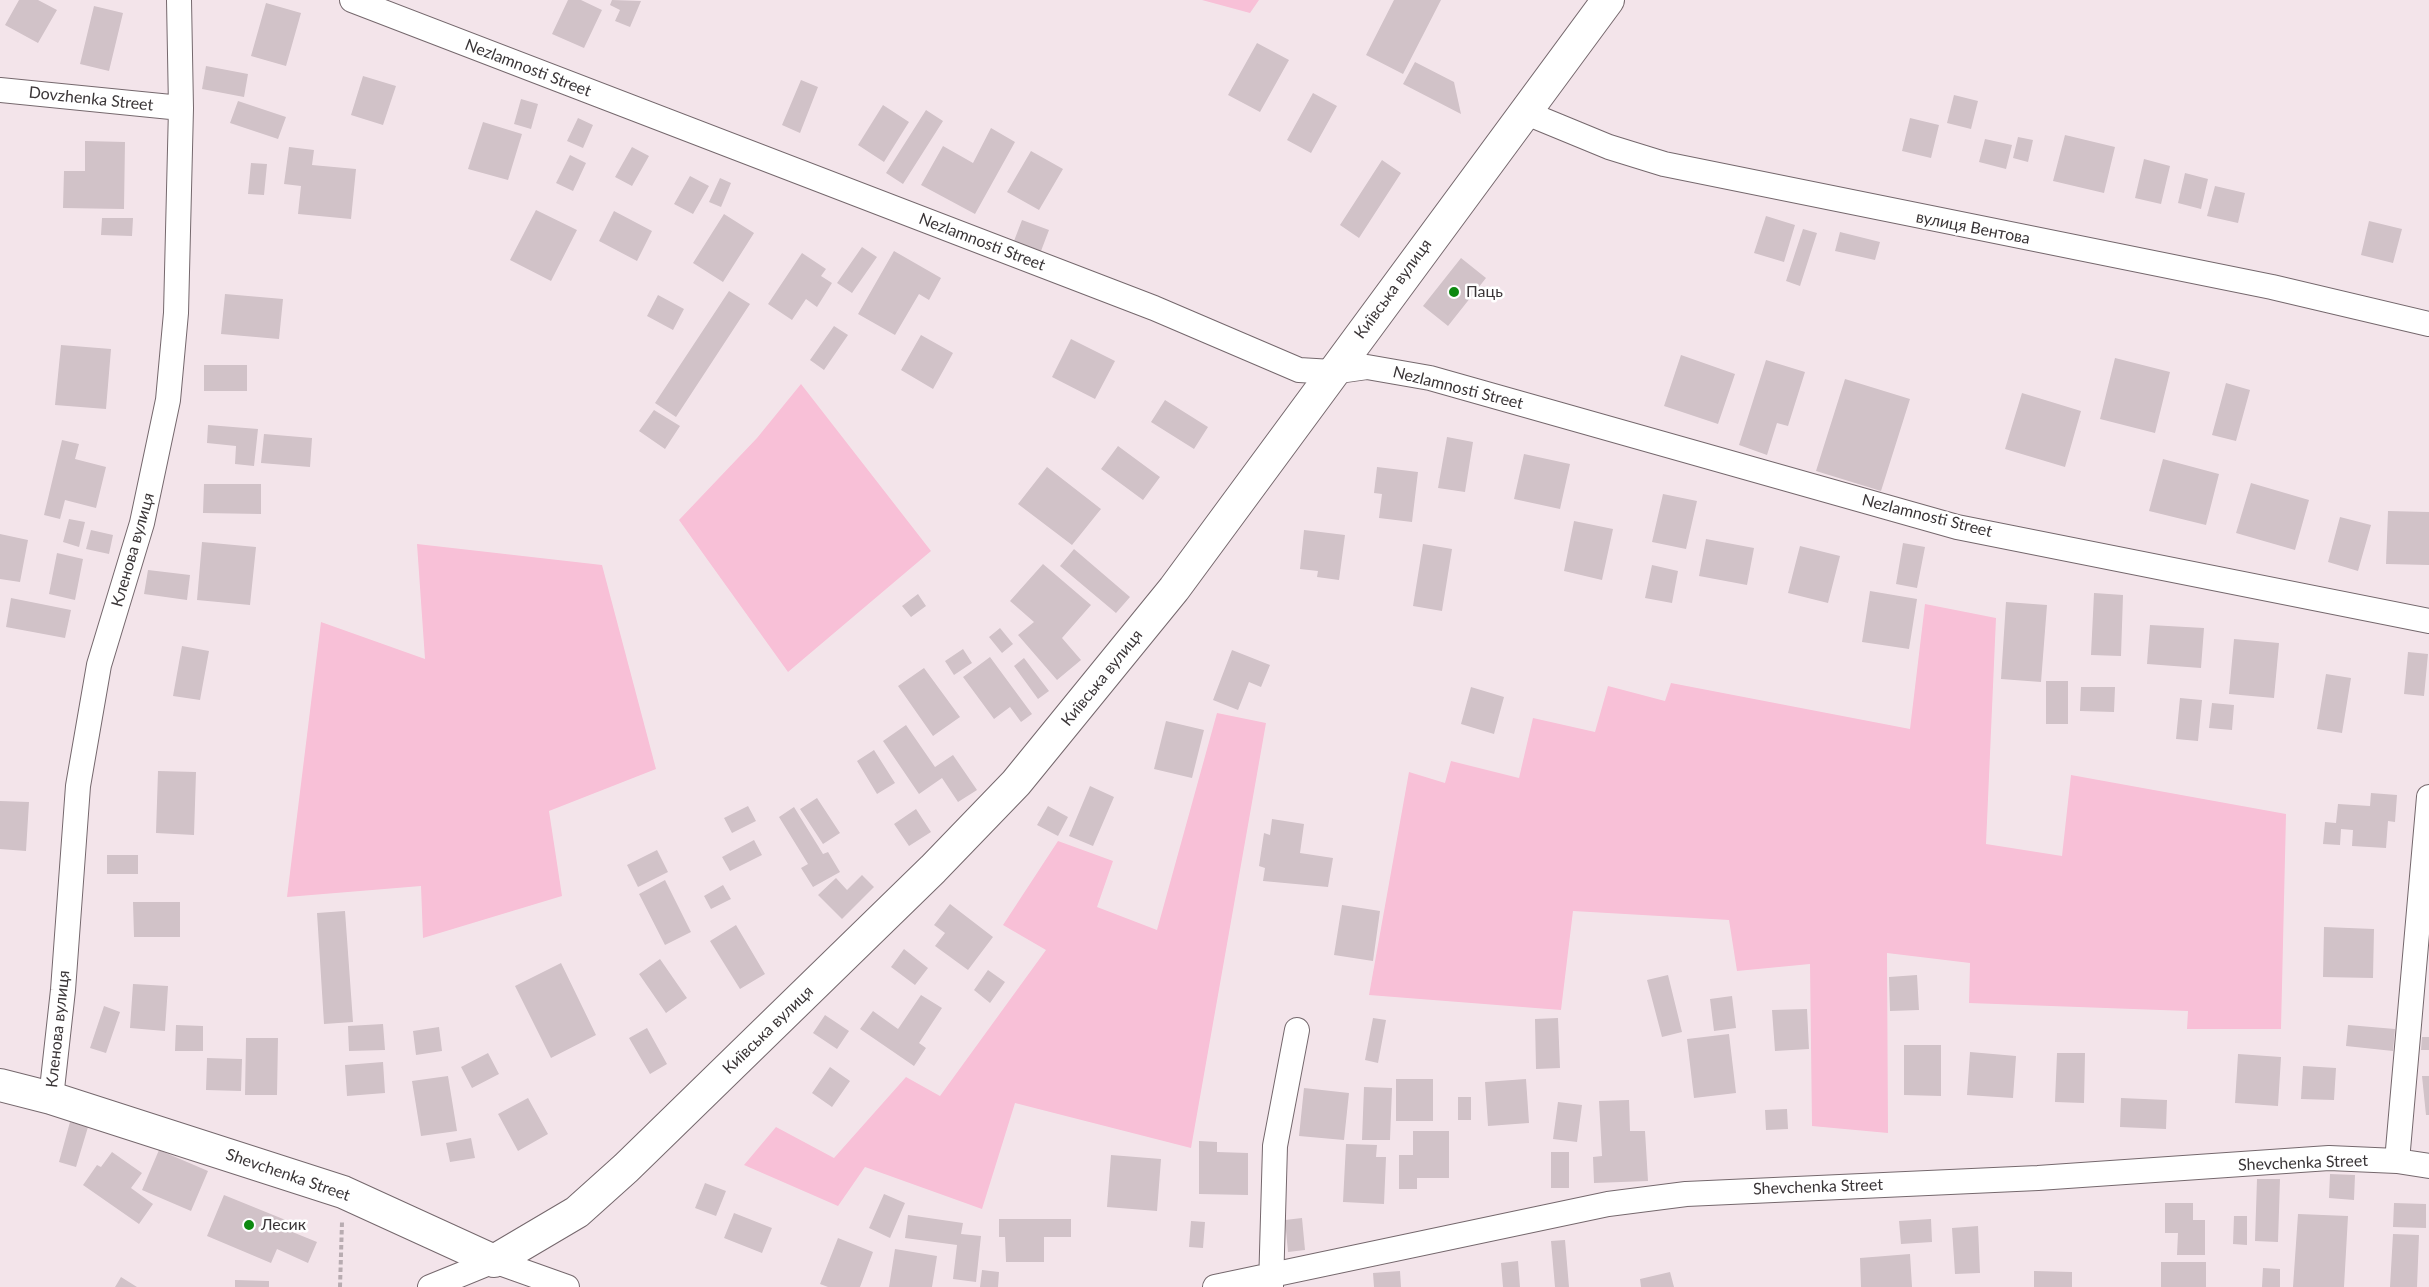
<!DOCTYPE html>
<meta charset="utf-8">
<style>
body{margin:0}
canvas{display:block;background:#f3e4ea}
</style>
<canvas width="2429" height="1287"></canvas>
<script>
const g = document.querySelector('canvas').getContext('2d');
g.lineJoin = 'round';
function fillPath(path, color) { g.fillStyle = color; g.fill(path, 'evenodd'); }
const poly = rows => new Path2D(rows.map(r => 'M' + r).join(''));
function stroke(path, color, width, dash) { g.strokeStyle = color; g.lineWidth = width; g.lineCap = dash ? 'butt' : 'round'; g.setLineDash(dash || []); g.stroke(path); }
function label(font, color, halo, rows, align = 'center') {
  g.font = font + ' Lato,sans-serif'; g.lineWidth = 5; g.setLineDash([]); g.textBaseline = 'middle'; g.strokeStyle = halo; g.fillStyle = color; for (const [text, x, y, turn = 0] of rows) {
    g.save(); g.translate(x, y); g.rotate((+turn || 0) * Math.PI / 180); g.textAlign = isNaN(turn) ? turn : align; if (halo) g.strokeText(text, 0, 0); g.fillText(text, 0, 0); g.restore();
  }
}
const green = poly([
 [1202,0,1259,0,1250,13],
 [801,384,931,551,788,672,679,520,757,438],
 [417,544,602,565,656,769,549,811,562,896,423,938,421,886,287,897,321,622,425,659],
 [1925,604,1996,618,1986,844,2062,856,2071,775,2286,814,2281,1029,2187,1029,2188,1011,1969,1003,1970,963,1887,953,1888,1133,1812,1126,1810,964,1737,971,1729,920,1573,911,1561,1010,1369,995,1409,772,1445,783,1451,761,1519,778,1533,718,1595,732,1608,686,1665,701,1671,683,1910,729],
 [1217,713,1266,723,1191,1148,1015,1103,982,1209,865,1167,838,1206,744,1165,776,1127,834,1158,906,1077,940,1096,1046,950,1003,925,1058,841,1113,861,1097,907,1157,930]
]);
const building = poly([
 [19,0,38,0,57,10,38,43,5,25],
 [568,0,581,0,602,10,584,48,552,34],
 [612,0,641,1,630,27,615,21,620,10,610,5],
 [1394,0,1441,0,1403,74,1366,55],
 [266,3,301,13,286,66,251,56],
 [94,6,123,13,109,71,80,64],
 [1257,43,1289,60,1260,112,1228,95],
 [1415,62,1454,82,1461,114,1403,84],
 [206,66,248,74,244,97,202,89],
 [363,76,396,86,383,125,351,115],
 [801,80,818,87,800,133,782,125],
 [1313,93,1337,106,1311,153,1287,140],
 [1954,95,1978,101,1971,129,1947,123],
 [521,99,538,104,531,129,514,124],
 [238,101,286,117,278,139,230,123],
 [883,105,909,122,884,162,858,145],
 [926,110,943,121,903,184,886,173],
 [578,118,593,125,583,148,567,141],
 [1910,118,1939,125,1931,158,1902,151],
 [483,122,522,134,508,180,468,169],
 [991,128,1015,142,975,214,921,185,943,146,973,163],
 [2065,135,2115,147,2104,193,2053,181],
 [2018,137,2033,140,2028,162,2013,158],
 [1985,139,2012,145,2006,169,1979,162],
 [85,141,125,142,124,209,63,208,64,171,85,171],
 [289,147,314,150,312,165,356,169,351,219,298,214,301,186,284,184],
 [632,147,649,156,632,186,615,177],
 [1031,151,1063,169,1039,210,1007,192],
 [570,155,586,163,573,191,556,183],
 [2144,159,2170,166,2161,204,2135,198],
 [1382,160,1401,173,1359,238,1340,225],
 [251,163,267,164,264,195,248,194],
 [2185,173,2208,179,2201,209,2178,203],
 [690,176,709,186,693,214,674,204],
 [720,178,731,183,721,207,709,202],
 [2215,186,2245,193,2238,223,2207,216],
 [536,210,577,230,551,281,510,260],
 [614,211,652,231,637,261,599,241],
 [724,214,754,233,723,282,693,263],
 [1766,216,1795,225,1784,262,1754,253],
 [102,218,133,218,132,236,101,235],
 [1022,220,1049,230,1041,251,1014,241],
 [2369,221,2402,229,2393,263,2361,255],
 [1803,229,1817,233,1800,286,1786,281],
 [1840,232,1880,242,1875,260,1835,251],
 [862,247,877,257,852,293,837,283],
 [894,251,941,278,929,300,919,294,895,335,858,314],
 [802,253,826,269,821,276,832,283,817,307,806,299,792,320,768,304],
 [1461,258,1486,278,1448,326,1423,306],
 [729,291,750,304,676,417,655,403],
 [225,294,283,299,279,339,221,334],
 [658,295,684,309,673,330,647,316],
 [834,326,848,335,824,370,810,360],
 [921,335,953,353,933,389,901,370],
 [1071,339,1115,361,1095,399,1052,377],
 [61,345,111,349,106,409,55,405],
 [1681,355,1735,374,1718,424,1664,406],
 [2115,358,2170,372,2155,433,2100,419],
 [1766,360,1805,372,1788,426,1777,423,1767,455,1739,445],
 [204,365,247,365,247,391,204,391],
 [1845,379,1910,399,1881,491,1816,471],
 [2226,383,2250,390,2236,441,2212,435],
 [2022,393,2081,411,2065,467,2005,449],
 [1165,400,1208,427,1194,449,1151,422],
 [654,410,680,426,665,449,639,431],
 [208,425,258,429,254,466,235,464,236,446,207,443],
 [264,434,312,438,310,467,261,463],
 [1447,437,1473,442,1465,492,1438,488],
 [62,440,79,444,75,459,106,467,96,508,65,500,60,519,44,515],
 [1118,446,1160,477,1143,500,1101,469],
 [1524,454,1570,464,1560,509,1514,499],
 [2163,459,2219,474,2206,525,2149,511],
 [1047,467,1101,509,1072,545,1018,504],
 [1377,467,1418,472,1412,522,1379,518,1382,494,1374,493],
 [2251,483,2309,500,2295,550,2236,533],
 [204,484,261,484,261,514,203,513],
 [1663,494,1697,501,1686,549,1652,542],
 [2388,511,2429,512,2429,565,2386,564],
 [2340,517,2371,525,2358,571,2328,562],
 [69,519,85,522,79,547,63,542],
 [1574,521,1613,529,1602,580,1564,571],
 [91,530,113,535,109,554,86,549],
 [1304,530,1345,535,1339,580,1317,577,1318,571,1300,569],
 [0,534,28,540,20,582,0,579],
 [1706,539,1754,548,1747,585,1699,576],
 [202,542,256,547,250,605,197,600],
 [1903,543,1925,547,1917,588,1896,584],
 [1423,544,1452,549,1442,611,1413,606],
 [1800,546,1840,556,1828,603,1788,593],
 [1074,549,1130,597,1116,613,1060,566],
 [57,553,83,559,75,600,49,594],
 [1043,564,1091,605,1062,638,1081,660,1057,680,1018,635,1034,622,1010,601],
 [1652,565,1678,571,1672,603,1645,598],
 [148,570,190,575,187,600,144,594],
 [1870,591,1917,599,1909,649,1862,642],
 [2094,593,2123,595,2121,656,2091,655],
 [918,594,926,606,911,617,902,606],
 [11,598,71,610,65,638,6,627],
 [2006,602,2047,605,2041,682,2001,679],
 [2150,625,2204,628,2201,668,2147,664],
 [1000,628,1013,644,1002,653,989,637],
 [2234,639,2279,643,2274,698,2229,694],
 [182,646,209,651,200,700,173,696],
 [963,649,972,663,954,675,945,661],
 [1232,650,1270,665,1261,687,1249,682,1238,710,1213,700],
 [2408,652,2428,654,2424,696,2404,694],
 [990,657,1032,714,1021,722,1010,707,994,719,963,677],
 [1024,658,1049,691,1038,699,1014,666],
 [924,668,960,717,933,736,898,686],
 [2326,674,2351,678,2342,733,2317,729],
 [2046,681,2068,681,2068,724,2046,724],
 [1471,687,1504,697,1494,734,1461,724],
 [2081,687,2115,687,2114,712,2080,711],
 [2180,698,2202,700,2198,741,2176,739],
 [2212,703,2234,705,2232,730,2209,728],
 [1166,721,1204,730,1192,778,1154,769],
 [906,725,935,767,953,755,977,790,958,802,942,778,919,794,883,741],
 [874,750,895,783,877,794,857,761],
 [158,771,196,772,194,835,156,833],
 [1090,786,1114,797,1093,846,1069,836],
 [2371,793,2397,795,2395,822,2388,821,2386,848,2352,846,2353,830,2341,829,2340,845,2323,844,2325,822,2336,823,2338,804,2370,806],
 [817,798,840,833,823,844,800,809],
 [0,801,29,802,26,851,0,849],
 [748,806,756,821,732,833,724,818],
 [1048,806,1068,817,1058,836,1037,825],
 [794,807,823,854,828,852,840,872,813,887,801,868,808,864,779,817],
 [916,809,931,832,909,846,894,824],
 [1272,819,1304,824,1300,853,1333,858,1328,887,1263,881,1265,868,1259,866,1264,833,1270,835],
 [754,840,762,855,730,871,722,857],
 [657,850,668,872,638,887,627,865],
 [107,855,138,855,138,874,107,874],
 [862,875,874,887,842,919,818,895,836,878,847,890],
 [665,880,691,932,665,945,639,894],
 [723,885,731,899,711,909,704,896],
 [133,902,180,902,180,937,134,937],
 [950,904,993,937,968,970,935,946,945,933,934,925],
 [1342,905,1380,911,1373,961,1334,955],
 [345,911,353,1022,324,1024,317,913],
 [736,925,765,974,740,989,710,941],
 [2324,927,2374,929,2373,978,2323,977],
 [904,949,928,968,915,985,891,967],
 [660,959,687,998,666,1013,639,974],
 [561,963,596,1035,551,1058,515,986],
 [988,970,1005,982,990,1003,974,990],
 [1668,975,1682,1032,1662,1037,1647,980],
 [1917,975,1919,1010,1890,1011,1889,977],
 [133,984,168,986,165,1031,130,1028],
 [921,995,942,1008,919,1043,926,1048,914,1066,860,1029,873,1011,898,1029],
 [1732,996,1736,1028,1714,1031,1710,999],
 [104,1006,120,1012,106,1053,90,1048],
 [1807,1009,1809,1049,1775,1051,1772,1010],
 [825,1015,849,1031,837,1049,813,1033],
 [1373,1018,1386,1020,1378,1063,1365,1060],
 [1558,1018,1560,1068,1536,1069,1535,1019],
 [383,1024,385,1050,349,1051,348,1026],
 [176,1025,203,1026,203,1051,175,1051],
 [2348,1025,2395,1029,2393,1051,2346,1046],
 [439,1027,442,1051,416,1055,413,1031],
 [647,1028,667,1064,650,1074,629,1038],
 [1729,1034,1736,1093,1694,1098,1687,1039],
 [2422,1037,2429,1037,2429,1050,2421,1050],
 [246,1038,278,1038,277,1095,245,1095],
 [1904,1045,1941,1045,1941,1096,1904,1095],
 [1970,1052,2016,1056,2013,1098,1967,1095],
 [488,1053,499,1074,472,1088,461,1067],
 [2057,1053,2085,1053,2084,1103,2055,1102],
 [2238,1054,2281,1057,2278,1106,2235,1103],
 [207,1058,242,1059,241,1091,206,1090],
 [383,1062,385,1093,347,1096,345,1065],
 [2303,1066,2336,1068,2334,1100,2301,1099],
 [830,1067,850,1081,832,1107,812,1093],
 [448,1076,457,1131,421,1136,412,1081],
 [2422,1076,2429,1076,2429,1115,2426,1115],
 [1396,1079,1433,1079,1433,1121,1396,1121],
 [1526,1079,1529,1123,1488,1126,1485,1082],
 [1364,1087,1392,1088,1390,1140,1362,1140],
 [1304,1088,1349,1093,1344,1140,1299,1136],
 [1458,1097,1471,1097,1471,1120,1458,1120],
 [528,1098,548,1134,518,1151,498,1114],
 [2121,1098,2167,1100,2166,1129,2120,1127],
 [1629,1100,1630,1131,1645,1131,1648,1181,1594,1183,1593,1157,1602,1156,1599,1101],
 [1558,1102,1582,1105,1577,1142,1553,1139],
 [1787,1109,1788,1129,1766,1130,1765,1110],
 [70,1122,88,1127,76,1167,59,1162],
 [1413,1131,1449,1131,1449,1178,1417,1178,1417,1189,1399,1189,1399,1155,1413,1155],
 [471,1138,475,1158,450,1162,446,1143],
 [1199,1141,1217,1142,1217,1152,1248,1153,1248,1195,1199,1194],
 [1346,1144,1377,1145,1376,1157,1386,1157,1384,1204,1343,1202],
 [159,1150,208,1171,191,1211,142,1190],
 [112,1152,142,1173,131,1188,153,1204,139,1224,83,1185,97,1165,101,1167],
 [1551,1152,1569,1152,1569,1188,1551,1188],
 [1111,1155,1161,1159,1157,1211,1107,1207],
 [2330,1174,2355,1175,2354,1200,2329,1198],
 [2257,1179,2280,1179,2278,1242,2255,1241],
 [705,1183,726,1191,716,1216,695,1208],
 [884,1194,905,1203,890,1238,869,1228],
 [224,1195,288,1221,285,1229,317,1242,308,1263,277,1249,271,1263,207,1236],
 [2165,1203,2193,1203,2193,1220,2205,1220,2205,1255,2177,1255,2178,1233,2165,1233],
 [2394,1203,2426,1204,2426,1228,2393,1227],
 [734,1213,772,1228,762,1253,724,1238],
 [2298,1214,2348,1216,2344,1287,2293,1287],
 [908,1215,963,1223,961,1234,981,1236,976,1282,953,1279,957,1245,905,1238],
 [2234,1216,2247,1216,2247,1245,2233,1244],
 [1302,1218,1305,1250,1288,1252,1285,1220],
 [999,1219,1071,1219,1071,1237,1044,1237,1044,1262,1006,1262,1005,1237,999,1237],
 [1931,1219,1932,1242,1901,1244,1899,1221],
 [1191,1221,1205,1222,1203,1248,1189,1247],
 [1978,1226,1980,1273,1955,1274,1952,1228],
 [2393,1234,2419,1235,2417,1287,2390,1287],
 [838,1238,873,1252,860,1287,828,1287,820,1284],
 [1565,1240,1569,1287,1555,1287,1551,1241],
 [895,1249,937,1256,932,1287,889,1287],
 [1910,1254,1912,1287,1861,1287,1860,1258],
 [1518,1261,1520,1287,1503,1287,1501,1263],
 [2161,1262,2206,1262,2206,1287,2161,1287],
 [2263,1268,2280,1269,2280,1287,2262,1287],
 [982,1270,999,1272,998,1287,980,1287],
 [1400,1271,1401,1287,1374,1287,1373,1273],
 [2034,1271,2072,1272,2072,1287,2034,1287],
 [1670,1272,1674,1287,1641,1287,1640,1279],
 [121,1277,137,1287,115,1287],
 [235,1280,269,1281,269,1287,235,1287]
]);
const path = poly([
 [340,1287,342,1222]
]);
const minor = poly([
 [352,0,1154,308,1299,370,1332,372,1367,367,1430,378,1957,527,2429,621],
 [0,90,181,108],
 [1524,112,1609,147,1664,164,2272,287,2429,324],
 [51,1098,63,990,78,786,99,665,142,523,168,400,176,313,181,108,179,0],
 [2397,1161,2429,797],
 [430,1287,494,1261,567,1287],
 [1215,1287,1608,1204,1686,1194,2038,1178,2329,1158,2397,1161,2429,1166],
 [1271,1287,1275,1146,1297,1030]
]);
const major = poly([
 [0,1085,51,1098,343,1192,494,1261,577,1212,626,1168,933,869,1016,783,1174,589,1608,0]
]);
const markers = [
 [1454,292,6,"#0d8910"],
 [249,1225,6,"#0d8910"]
];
const streetNames = [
 ["Nezlamnosti Street",528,68,21],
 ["Dovzhenka Street",91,99,6],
 ["вулиця Вентова",1973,228,11],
 ["Nezlamnosti Street",982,242,21],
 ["Київська вулиця",1393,289,-54],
 ["Nezlamnosti Street",1458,388,14],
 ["Nezlamnosti Street",1927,516,14],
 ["Кленова вулиця",133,550,-74],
 ["Київська вулиця",1102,678,-51],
 ["Кленова вулиця",58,1029,-84],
 ["Київська вулиця",768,1030,-44],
 ["Shevchenka Street",2303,1163,-2],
 ["Shevchenka Street",288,1175,19],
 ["Shevchenka Street",1818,1187,-2]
];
const poiNames = [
 ["Паць",1466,292],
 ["Лесик",261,1225]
];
fillPath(green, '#f8c0d7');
fillPath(building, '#d1c2c8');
stroke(minor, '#75686d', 26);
stroke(major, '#75686d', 34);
stroke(path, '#b8acb1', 4, [4.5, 3]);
stroke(minor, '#fff', 24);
stroke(major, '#fff', 32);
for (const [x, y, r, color] of markers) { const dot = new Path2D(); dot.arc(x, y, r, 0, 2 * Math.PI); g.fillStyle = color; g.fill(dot); stroke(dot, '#fff', 2); }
label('16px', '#3a3537', '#fff', streetNames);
label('16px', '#3a3537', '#fff', poiNames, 'left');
</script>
